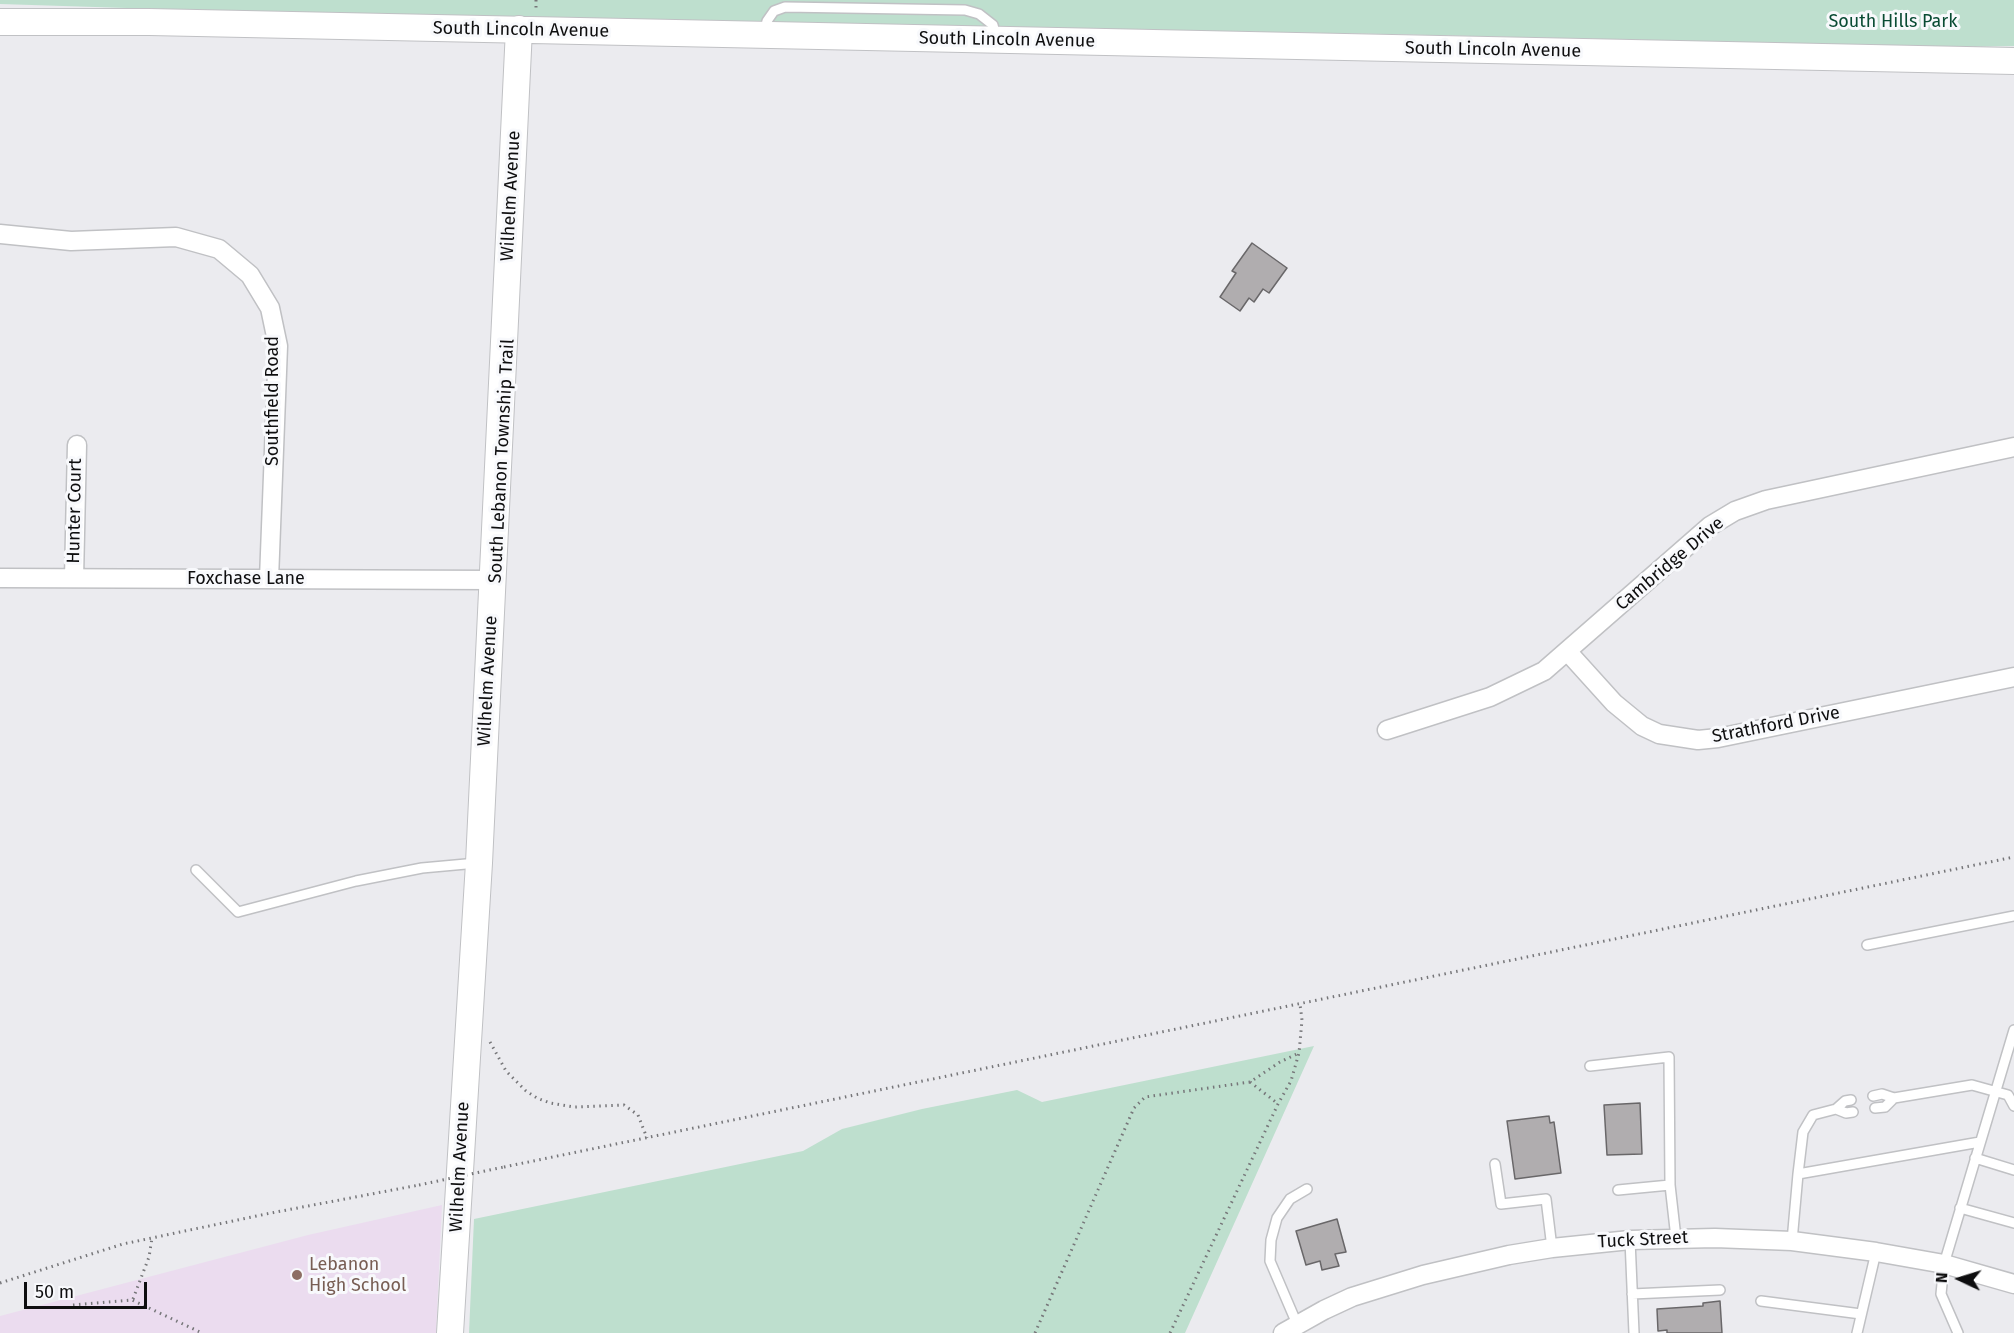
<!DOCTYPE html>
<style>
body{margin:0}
#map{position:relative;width:2014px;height:1333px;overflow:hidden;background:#ebebef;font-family:"Fira Sans",sans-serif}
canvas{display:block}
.north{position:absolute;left:1930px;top:1249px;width:60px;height:60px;-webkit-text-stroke:4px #f8f9fc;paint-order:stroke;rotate:274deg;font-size:16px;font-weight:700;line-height:24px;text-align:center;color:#0e0e0f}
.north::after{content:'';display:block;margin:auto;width:21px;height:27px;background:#0e0e0f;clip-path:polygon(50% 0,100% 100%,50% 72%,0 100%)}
.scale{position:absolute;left:24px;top:1282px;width:123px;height:27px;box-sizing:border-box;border:3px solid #0e0e0f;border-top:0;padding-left:8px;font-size:18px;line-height:21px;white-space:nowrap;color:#0e0e0f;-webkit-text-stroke:4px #f8f9fc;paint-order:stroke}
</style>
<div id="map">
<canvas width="2014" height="1333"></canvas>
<div class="north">N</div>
<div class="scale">50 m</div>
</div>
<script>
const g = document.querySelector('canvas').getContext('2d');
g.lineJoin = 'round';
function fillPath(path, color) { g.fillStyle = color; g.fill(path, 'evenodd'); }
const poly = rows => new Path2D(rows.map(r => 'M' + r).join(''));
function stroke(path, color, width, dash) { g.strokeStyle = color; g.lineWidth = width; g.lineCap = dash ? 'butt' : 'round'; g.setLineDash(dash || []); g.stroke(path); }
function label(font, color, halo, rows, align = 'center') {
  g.font = font + ' "Fira Sans",sans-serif'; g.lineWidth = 6; g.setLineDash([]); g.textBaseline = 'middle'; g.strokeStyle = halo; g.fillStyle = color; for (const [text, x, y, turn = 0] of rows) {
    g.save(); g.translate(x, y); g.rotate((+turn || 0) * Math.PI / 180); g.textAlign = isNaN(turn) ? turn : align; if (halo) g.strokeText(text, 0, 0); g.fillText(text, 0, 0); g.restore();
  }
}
const education = poly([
 [442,1205,436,1333,0,1333,0,1316,308,1235]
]);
const green = poly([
 [0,0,2014,0,2014,46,1954,47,1383,34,443,18,0,4],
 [1314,1046,1185,1333,469,1333,474,1219,803,1151,842,1129,922,1109,1017,1090,1042,1102]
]);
const building = poly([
 [1252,243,1287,268,1269,293,1263,289,1254,302,1249,298,1240,311,1220,297,1236,273,1232,271,1252,243],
 [1640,1103,1642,1154,1607,1155,1604,1105,1640,1103],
 [1549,1116,1550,1123,1554,1122,1561,1173,1515,1179,1507,1121,1549,1116],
 [1337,1219,1346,1252,1335,1254,1339,1266,1322,1270,1320,1261,1306,1265,1296,1231,1337,1219],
 [1720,1301,1722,1333,1667,1333,1667,1330,1658,1331,1657,1309,1703,1306,1703,1303,1720,1301]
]);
const path = poly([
 [536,0,536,11],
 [490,1042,506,1071,526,1091,537,1098,550,1103,574,1107,624,1105,638,1115,647,1138],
 [1250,1082,1277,1103],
 [504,1167,2014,857],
 [0,1283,123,1244,271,1213,419,1185],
 [133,1299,149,1257,152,1238],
 [73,1305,132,1300,202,1333],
 [1035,1333,1134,1108,1145,1097,1250,1082,1280,1062,1299,1053],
 [1170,1333,1278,1104,1291,1081,1299,1053,1302,1020,1300,1004]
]);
const lane = poly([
 [764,33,767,21,774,11,785,7,965,10,979,14,993,25,996,37],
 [196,870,238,912,356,881,422,868,477,863],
 [1867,945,2014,916],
 [1590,1066,1669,1057,1670,1185],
 [1873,1096,1882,1094,1894,1098,1972,1085,2008,1095,2014,1106],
 [1875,1108,1885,1107,1894,1098],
 [1836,1109,1846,1113,1853,1112],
 [1975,1158,2014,1170],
 [1495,1164,1501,1204,1546,1199,1552,1248],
 [1798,1174,1803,1132,1813,1115,1836,1109,1845,1101,1851,1100],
 [1618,1190,1670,1185,1676,1238],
 [1960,1208,2014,1223],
 [1630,1240,1634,1333],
 [1792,1241,1798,1174,1980,1142],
 [1632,1294,1720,1290],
 [1761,1301,1861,1314],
 [1297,1324,1270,1261,1271,1240,1277,1218,1290,1199,1307,1189],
 [1857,1333,1876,1252],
 [1958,1333,1941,1294,1944,1264,2014,1030]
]);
const street = poly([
 [0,234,71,241,176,237,219,249,250,275,270,308,278,346,269,579],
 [0,578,493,580],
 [74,578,77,445],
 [1567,651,1614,703,1642,726,1659,734,1698,740,1718,738,2014,677],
 [1387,730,1490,697,1544,671,1710,526,1735,511,1766,500,2014,447],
 [1283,1333,1324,1310,1352,1297,1423,1275,1509,1255,1552,1248,1630,1240,1715,1238,1792,1241,1876,1252,1944,1264,2014,1284]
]);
const secondary = poly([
 [0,22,149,22,2014,61],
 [450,1333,479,863,519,29]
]);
const pathBridge = poly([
 [419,1185,504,1167]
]);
const markers = [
 [297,1275,6,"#8d6e63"]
];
const parkNames = [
 ["South Hills Park",1893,22]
];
const streetNames = [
 ["South Lincoln Avenue",521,30,1],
 ["South Lincoln Avenue",1007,40,1],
 ["South Lincoln Avenue",1493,50,1],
 ["Wilhelm Avenue",511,196,-87],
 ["Southfield Road",273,401,-90],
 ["South Lebanon Township Trail",502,461,-87],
 ["Hunter Court",75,511,-89],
 ["Cambridge Drive",1670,564,-40],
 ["Foxchase Lane",246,579],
 ["Wilhelm Avenue",488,681,-87],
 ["Strathford Drive",1776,725,-11],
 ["Wilhelm Avenue",460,1167,-87],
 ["Tuck Street",1643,1240,-3]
];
const educationNames = [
 ["Lebanon",309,1265],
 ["High School",309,1286]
];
fillPath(education, '#ebdcef');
fillPath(green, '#bedfce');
fillPath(building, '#b0adaf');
stroke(building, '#696769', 1.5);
stroke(lane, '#c0c1c4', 12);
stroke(street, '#c0c1c4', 21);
stroke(secondary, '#c0c1c4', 28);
stroke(path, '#767679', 3, [1.5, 4.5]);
stroke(lane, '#fff', 9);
stroke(street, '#fff', 18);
stroke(secondary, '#fff', 26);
stroke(pathBridge, '#767679', 3, [1.5, 4.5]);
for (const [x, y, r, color] of markers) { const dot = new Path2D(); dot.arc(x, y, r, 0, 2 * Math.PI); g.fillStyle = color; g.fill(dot); stroke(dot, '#f8f9fc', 2); }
label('18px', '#094b33', '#f8f9fc', parkNames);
label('18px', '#0e0e0f', '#f8f9fc', streetNames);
label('18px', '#785e54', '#f8f9fc', educationNames, 'left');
</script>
